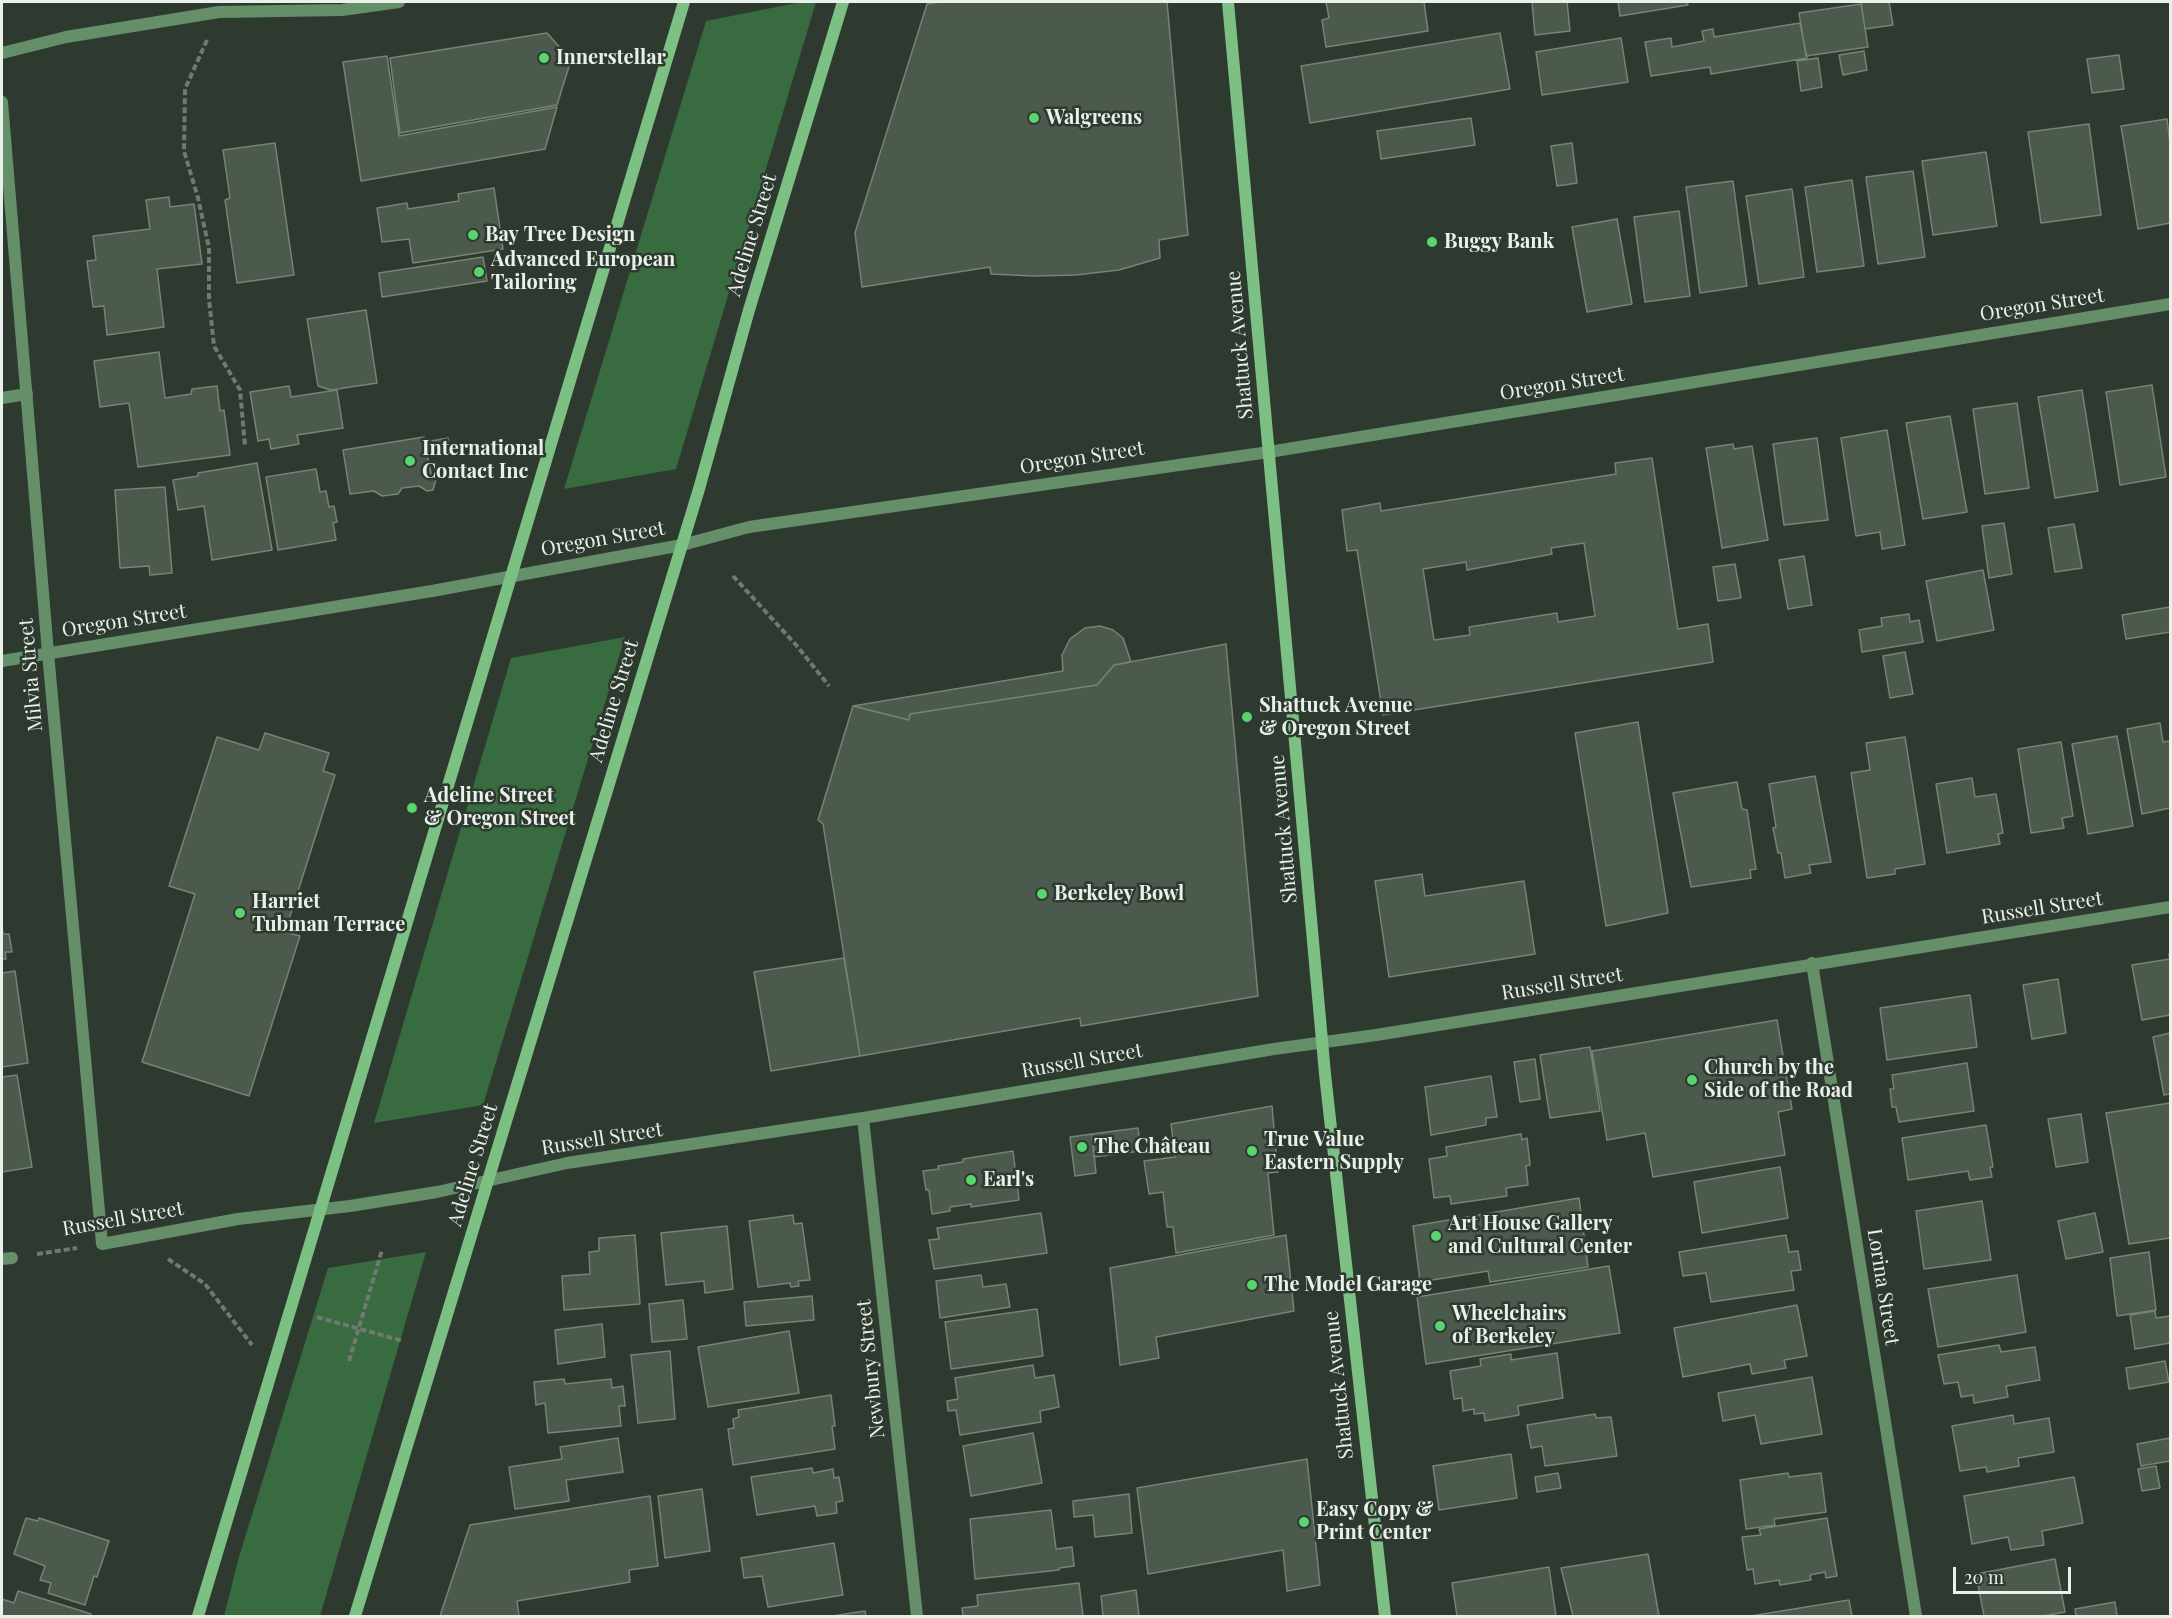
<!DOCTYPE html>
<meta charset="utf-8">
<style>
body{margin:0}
#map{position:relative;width:2172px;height:1618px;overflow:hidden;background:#2e3a2f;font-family:"Playfair Display",serif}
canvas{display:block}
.frame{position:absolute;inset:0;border:3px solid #e9f1ea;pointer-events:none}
.scale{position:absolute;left:1953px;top:1567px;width:118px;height:27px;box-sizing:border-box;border:3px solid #e9f1ea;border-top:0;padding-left:8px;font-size:18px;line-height:21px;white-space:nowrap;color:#e9f1ea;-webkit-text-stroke:4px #2e3a2f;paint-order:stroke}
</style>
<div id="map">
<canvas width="2172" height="1618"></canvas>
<div class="frame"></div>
<div class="scale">20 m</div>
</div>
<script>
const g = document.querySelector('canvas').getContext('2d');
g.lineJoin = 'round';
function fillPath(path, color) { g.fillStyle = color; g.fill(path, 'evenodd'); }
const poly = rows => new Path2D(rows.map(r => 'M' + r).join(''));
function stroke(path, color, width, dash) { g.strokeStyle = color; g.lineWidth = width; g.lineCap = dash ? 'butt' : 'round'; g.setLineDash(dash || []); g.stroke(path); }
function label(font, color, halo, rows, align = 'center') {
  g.font = font + ' "Playfair Display",serif'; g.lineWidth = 5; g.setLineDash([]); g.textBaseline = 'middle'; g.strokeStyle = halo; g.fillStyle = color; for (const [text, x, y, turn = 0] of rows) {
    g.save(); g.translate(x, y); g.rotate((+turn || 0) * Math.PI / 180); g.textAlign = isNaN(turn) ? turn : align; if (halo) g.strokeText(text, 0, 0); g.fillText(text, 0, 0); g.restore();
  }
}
const green = poly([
 [802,2,816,2,676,469,564,489,706,21],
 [625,637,483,1105,374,1123,511,658],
 [426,1252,320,1616,224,1616,239,1557,328,1268]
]);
const building = poly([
 [940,2,1167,2,1188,235,1159,240,1160,258,1119,270,1076,275,1034,276,991,274,990,267,862,287,855,233,927,4,940,2],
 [1326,2,1424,2,1428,31,1326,47,1322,20,1329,18,1326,2],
 [1532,2,1567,2,1570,31,1535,35,1532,2],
 [1618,2,1687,2,1688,5,1620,16,1618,2],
 [1861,2,1889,2,1893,25,1865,29,1861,2],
 [1861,4,1868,47,1806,56,1799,13,1861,4],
 [1800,23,1807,58,1711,74,1710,67,1651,76,1645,42,1671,38,1672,47,1704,41,1702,31,1713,29,1714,37,1800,23],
 [547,33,571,60,557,105,400,133,390,58,547,33],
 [1500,33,1510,89,1310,123,1301,66,1500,33],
 [1621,38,1628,82,1542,95,1536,52,1621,38],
 [1864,51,1867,70,1843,75,1839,55,1864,51],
 [2119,55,2124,89,2092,93,2087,59,2119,55],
 [387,56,399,136,557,107,545,149,361,181,343,62,387,56],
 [1818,58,1822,87,1801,91,1797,61,1818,58],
 [1471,118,1475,145,1381,159,1377,131,1471,118],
 [2167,119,2170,143,2170,223,2138,229,2121,126,2167,119],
 [2089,124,2101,215,2041,223,2028,132,2089,124],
 [275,143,294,275,237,283,225,200,230,198,223,150,275,143],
 [1572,143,1577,183,1557,186,1551,146,1572,143],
 [1986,152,1997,226,1933,235,1922,161,1986,152],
 [1913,171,1925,257,1878,264,1866,177,1913,171],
 [1852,180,1864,266,1817,272,1805,187,1852,180],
 [1733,181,1747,286,1700,293,1686,187,1733,181],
 [494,188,503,249,413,263,409,239,382,242,377,208,407,203,408,209,459,201,458,194,494,188],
 [1792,189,1804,277,1759,284,1746,196,1792,189],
 [169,197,170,207,194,204,202,264,157,269,164,327,107,335,104,306,93,307,87,261,96,260,93,236,150,229,146,200,169,197],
 [1679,211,1690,296,1645,302,1634,217,1679,211],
 [1617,219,1632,304,1587,312,1572,227,1617,219],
 [483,257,487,281,382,297,379,273,483,257],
 [366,310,377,383,331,390,318,386,307,319,366,310],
 [159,352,165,398,191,394,192,389,217,386,220,411,224,410,230,455,138,467,129,403,100,407,94,361,159,352],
 [2152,385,2166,477,2120,485,2106,392,2152,385],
 [289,386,291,397,337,390,343,428,297,435,299,444,271,449,269,439,258,441,250,392,289,386],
 [2082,390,2098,491,2055,498,2038,397,2082,390],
 [2017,403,2029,488,1985,494,1973,409,2017,403],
 [1950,416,1967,512,1923,519,1906,423,1950,416],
 [1887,430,1905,545,1882,549,1880,532,1856,536,1841,438,1887,430],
 [424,437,425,442,448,438,450,452,427,454,431,473,436,479,433,490,427,491,419,486,402,488,398,494,382,496,374,491,350,494,343,450,424,437],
 [1817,438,1828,520,1784,525,1773,444,1817,438],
 [1733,444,1734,449,1752,446,1768,540,1722,548,1706,448,1733,444],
 [1652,458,1678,629,1708,624,1713,662,1383,715,1357,550,1347,551,1342,510,1380,503,1381,511,1616,474,1615,463,1652,458],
 [1584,543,1595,616,1558,622,1557,613,1469,627,1470,635,1434,640,1423,569,1466,562,1467,570,1552,554,1551,548,1584,543],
 [257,463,272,550,212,560,204,506,178,510,173,480,198,476,198,473,257,463],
 [316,469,320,492,326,491,329,507,334,506,337,522,333,523,336,540,278,550,266,477,316,469],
 [165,487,172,573,150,575,149,566,120,568,115,490,165,487],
 [2004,523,2012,574,1989,578,1982,526,2004,523],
 [2074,524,2082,568,2055,572,2048,528,2074,524],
 [1804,556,1812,605,1788,609,1779,560,1804,556],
 [1735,564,1741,598,1718,601,1713,567,1735,564],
 [1983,570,1994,630,1937,641,1926,581,1983,570],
 [2170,607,2170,632,2126,639,2122,615,2170,607],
 [1909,614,1910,622,1919,620,1923,642,1862,652,1859,630,1882,626,1881,618,1909,614],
 [1100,626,1113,630,1123,638,1131,662,1114,665,1097,685,910,714,909,720,853,706,1063,671,1062,655,1070,639,1085,628,1100,626],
 [1226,644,1258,996,1081,1026,1080,1018,860,1056,823,824,818,820,853,706,909,720,910,714,1097,685,1114,665,1226,644],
 [1905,652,1913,694,1890,698,1883,656,1905,652],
 [1638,722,1668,913,1606,926,1575,733,1638,722],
 [2160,723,2163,742,2170,741,2170,808,2142,814,2127,729,2160,723],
 [265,733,329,753,323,771,335,775,285,932,300,936,249,1096,142,1062,195,894,169,886,217,737,259,750,265,733],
 [2117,736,2133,826,2088,834,2072,744,2117,736],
 [1905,737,1925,864,1895,869,1895,874,1867,878,1851,773,1870,770,1866,743,1905,737],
 [2061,742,2073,816,2062,818,2064,828,2031,833,2018,749,2061,742],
 [1815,776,1831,862,1809,865,1811,873,1785,878,1781,853,1778,853,1773,828,1776,827,1769,784,1815,776],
 [1972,778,1975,797,1996,794,2003,833,1998,834,2000,844,1947,853,1936,784,1972,778],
 [1737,782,1742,809,1747,810,1756,869,1750,870,1751,878,1691,887,1673,793,1737,782],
 [1422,874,1425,896,1524,881,1535,954,1389,977,1375,881,1422,874],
 [2,926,3,934,9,934,12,952,5,952,6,959,2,959,2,926],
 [2170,953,2170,1015,2142,1020,2132,965,2170,959,2169,954,2170,953],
 [844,958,860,1056,771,1071,754,972,844,958],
 [15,971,28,1063,2,1067,2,973,15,971],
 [2058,979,2066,1033,2032,1039,2023,985,2058,979],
 [1970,995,1977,1047,1887,1060,1880,1008,1970,995],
 [1777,1020,1792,1109,1778,1112,1785,1155,1653,1177,1645,1133,1607,1140,1592,1051,1777,1020],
 [2170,1033,2170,1094,2164,1095,2153,1037,2170,1033],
 [1590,1047,1600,1111,1550,1118,1540,1055,1590,1047],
 [1535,1059,1540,1099,1520,1102,1514,1062,1535,1059],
 [1967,1063,1974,1111,1899,1122,1896,1107,1892,1107,1890,1089,1894,1089,1892,1075,1967,1063],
 [17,1075,32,1167,2,1172,2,1077,17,1075],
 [1491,1076,1497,1117,1486,1118,1486,1125,1431,1135,1425,1087,1491,1076],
 [2170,1103,2170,1238,2129,1244,2106,1113,2170,1103],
 [1272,1106,1278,1172,1268,1173,1274,1235,1176,1253,1173,1227,1167,1227,1163,1192,1149,1194,1144,1161,1175,1157,1171,1124,1272,1106],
 [2081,1114,2088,1162,2056,1167,2048,1119,2081,1114],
 [1986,1125,1993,1167,1990,1167,1992,1177,1970,1180,1968,1171,1908,1180,1902,1138,1986,1125],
 [1138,1128,1141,1151,1094,1157,1092,1134,1138,1128],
 [1092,1134,1096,1173,1075,1176,1070,1137,1092,1134],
 [1521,1134,1522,1140,1527,1138,1530,1165,1526,1166,1528,1185,1506,1188,1507,1196,1451,1204,1450,1196,1434,1198,1429,1159,1447,1156,1446,1147,1521,1134],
 [1013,1151,1019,1200,971,1207,971,1204,950,1207,950,1211,932,1214,929,1190,926,1190,923,1171,939,1169,938,1166,963,1162,963,1159,1013,1151],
 [1780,1167,1788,1218,1702,1233,1694,1182,1780,1167],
 [1579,1198,1588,1267,1490,1282,1488,1271,1420,1282,1413,1226,1579,1198],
 [1982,1201,1991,1260,1924,1269,1916,1211,1982,1201],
 [1041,1213,1047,1253,934,1269,929,1240,939,1239,937,1228,1041,1213],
 [2095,1213,2103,1252,2066,1259,2058,1221,2095,1213],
 [793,1215,794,1224,802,1223,810,1280,798,1281,799,1286,791,1287,790,1283,758,1287,749,1221,793,1215],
 [727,1226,733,1289,705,1293,704,1281,666,1285,661,1233,727,1226],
 [635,1235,640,1304,564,1310,562,1276,590,1274,589,1252,599,1251,599,1238,635,1235],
 [1286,1235,1294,1311,1156,1337,1159,1358,1120,1365,1110,1268,1286,1235],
 [1786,1235,1789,1252,1798,1251,1801,1270,1791,1271,1794,1290,1711,1302,1706,1273,1683,1276,1679,1252,1786,1235],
 [2149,1252,2156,1310,2117,1316,2110,1258,2149,1252],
 [1609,1266,1620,1333,1426,1364,1417,1297,1609,1266],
 [981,1275,983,1287,1006,1284,1010,1307,940,1318,936,1281,981,1275],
 [2017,1275,2026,1332,1938,1347,1928,1289,2017,1275],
 [812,1296,814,1320,746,1326,744,1302,812,1296],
 [683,1300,687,1339,652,1342,649,1304,683,1300],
 [1797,1305,1807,1356,1784,1360,1786,1368,1752,1374,1750,1364,1683,1377,1674,1328,1797,1305],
 [1037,1309,1043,1356,951,1369,945,1322,1037,1309],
 [2155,1311,2156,1318,2170,1316,2170,1343,2135,1349,2130,1315,2155,1311],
 [602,1324,605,1357,558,1364,555,1330,602,1324],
 [789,1331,799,1393,708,1407,698,1347,789,1331],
 [1999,1345,2001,1352,2035,1347,2040,1380,2006,1386,2008,1397,1974,1403,1973,1395,1961,1397,1958,1382,1944,1384,1938,1355,1999,1345],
 [670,1351,675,1419,638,1423,631,1355,670,1351],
 [1557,1353,1563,1398,1518,1406,1519,1415,1485,1421,1484,1413,1474,1414,1474,1409,1463,1411,1462,1398,1454,1399,1450,1371,1481,1366,1480,1359,1511,1354,1511,1360,1557,1353],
 [2165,1361,2169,1382,2129,1389,2126,1368,2165,1361],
 [1033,1365,1035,1378,1054,1375,1059,1407,1040,1411,1041,1422,960,1435,956,1410,948,1411,947,1401,958,1399,955,1378,1033,1365],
 [1812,1377,1822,1434,1761,1444,1755,1415,1723,1421,1718,1393,1812,1377],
 [564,1379,565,1384,611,1379,612,1388,623,1386,625,1406,619,1406,621,1426,548,1433,545,1403,536,1405,534,1382,564,1379],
 [831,1395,835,1426,832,1426,835,1449,733,1465,728,1429,734,1428,733,1419,739,1417,738,1410,831,1395],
 [1595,1414,1596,1418,1611,1417,1617,1456,1545,1466,1542,1446,1531,1448,1527,1425,1595,1414],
 [2013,1415,2014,1424,2049,1418,2054,1452,2018,1458,2019,1466,1987,1472,1986,1467,1960,1471,1952,1426,2013,1415],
 [1033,1433,1042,1483,971,1496,963,1446,1033,1433],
 [618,1438,623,1472,566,1480,569,1501,515,1509,509,1467,562,1459,560,1447,618,1438],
 [2170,1438,2170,1461,2141,1466,2137,1444,2170,1438],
 [1511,1454,1517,1498,1439,1510,1433,1466,1511,1454],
 [1307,1459,1320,1585,1287,1591,1283,1550,1148,1574,1137,1488,1307,1459],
 [2156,1466,2160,1488,2142,1491,2138,1469,2156,1466],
 [812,1468,813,1473,833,1469,834,1478,839,1477,843,1501,836,1502,837,1513,817,1516,815,1506,757,1515,751,1477,812,1468],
 [1558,1473,1561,1488,1537,1492,1535,1477,1558,1473],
 [1788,1473,1789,1477,1821,1473,1826,1512,1774,1519,1775,1525,1746,1529,1740,1480,1788,1473],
 [2074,1477,2083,1523,2042,1531,2044,1545,2011,1550,2008,1537,1972,1544,1964,1496,2074,1477],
 [702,1489,710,1551,665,1558,658,1496,702,1489],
 [1129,1494,1132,1533,1095,1537,1093,1515,1074,1517,1073,1501,1129,1494],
 [650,1496,658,1566,629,1570,630,1582,517,1601,519,1616,440,1616,470,1525,650,1496],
 [1051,1510,1056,1549,1072,1547,1074,1566,1059,1568,1059,1570,975,1579,970,1519,1051,1510],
 [26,1518,38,1521,39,1518,109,1541,97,1577,94,1576,85,1605,48,1593,51,1583,40,1580,45,1566,14,1554,26,1518],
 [1827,1518,1837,1576,1826,1578,1825,1572,1810,1575,1811,1580,1780,1585,1779,1580,1755,1584,1753,1569,1747,1570,1742,1537,1761,1535,1759,1529,1827,1518],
 [834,1543,843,1595,768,1607,762,1576,744,1578,741,1558,834,1543],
 [1648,1554,1659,1616,1573,1616,1561,1568,1648,1554],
 [2055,1559,2065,1612,2043,1616,1984,1616,1976,1574,2055,1559],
 [1549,1567,1556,1616,1457,1616,1452,1583,1549,1567],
 [1079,1583,1083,1616,963,1616,962,1608,978,1606,977,1595,1079,1583],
 [1136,1590,1139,1616,1103,1616,1101,1596,1136,1590],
 [18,1591,91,1614,91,1616,2,1616,2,1599,14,1603,18,1591],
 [1849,1600,1852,1616,1751,1616,1849,1600],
 [2115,1602,2117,1616,2076,1616,2075,1609,2115,1602],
 [865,1611,866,1616,832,1616,865,1611]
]);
const path = poly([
 [207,40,185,89,184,151,198,198,209,248,209,299,214,346,240,390,245,446],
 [733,576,797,646,829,686],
 [37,1254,77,1248],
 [168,1259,205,1284,252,1345],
 [317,1317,403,1341],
 [349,1361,382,1250]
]);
const lane = poly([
 [2,398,27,394]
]);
const street = poly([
 [2,53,66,37,219,12,342,10,399,2],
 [2,102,48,653,102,1244,238,1219,350,1206,437,1192,567,1163,863,1118,1274,1049,1376,1035,2170,907],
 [2,661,432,591,682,545,749,527,1269,452,2170,304],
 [1812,963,1916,1616],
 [863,1118,917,1616],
 [2,1259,12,1258]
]);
const secondary = poly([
 [1228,2,1325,1074,1385,1616],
 [198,1616,684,2],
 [355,1616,699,489,749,310,843,2]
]);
const markers = [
 [544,58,6,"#58d56f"],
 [1034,118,6,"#58d56f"],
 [473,235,6,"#58d56f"],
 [1432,242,6,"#58d56f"],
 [479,272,6,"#58d56f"],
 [410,461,6,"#58d56f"],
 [1247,717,6,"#58d56f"],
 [412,808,6,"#58d56f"],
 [1042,894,6,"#58d56f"],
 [240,913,6,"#58d56f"],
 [1692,1080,6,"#58d56f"],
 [1082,1147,6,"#58d56f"],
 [1252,1151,6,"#58d56f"],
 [971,1180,6,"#58d56f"],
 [1436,1236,6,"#58d56f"],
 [1252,1285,6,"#58d56f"],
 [1440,1326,6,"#58d56f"],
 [1304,1522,6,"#58d56f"]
];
const poiNames = [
 ["Innerstellar",556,58],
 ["Walgreens",1046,118],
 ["Bay Tree Design",485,235],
 ["Buggy Bank",1444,242],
 ["Advanced European",491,260],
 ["Tailoring",491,283],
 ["International",422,449],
 ["Contact Inc",422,472],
 ["Shattuck Avenue",1259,706],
 ["& Oregon Street",1259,729],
 ["Adeline Street",424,796],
 ["& Oregon Street",424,819],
 ["Berkeley Bowl",1054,894],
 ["Harriet",252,902],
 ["Tubman Terrace",252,925],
 ["Church by the",1704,1068],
 ["Side of the Road",1704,1091],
 ["True Value",1264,1140],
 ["Eastern Supply",1264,1163],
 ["The Château",1094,1147],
 ["Earl's",983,1180],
 ["Art House Gallery",1448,1224],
 ["and Cultural Center",1448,1247],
 ["The Model Garage",1264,1285],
 ["Wheelchairs",1452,1314],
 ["of Berkeley",1452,1337],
 ["Easy Copy &",1316,1510],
 ["Print Center",1316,1533]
];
const streetNames = [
 ["Adeline Street",752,235,-73],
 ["Oregon Street",2042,305,-9],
 ["Shattuck Avenue",1240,345,-95],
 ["Oregon Street",1562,384,-9],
 ["Oregon Street",1082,458,-9],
 ["Oregon Street",603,539,-10],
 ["Oregon Street",124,621,-9],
 ["Milvia Street",31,675,-95],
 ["Adeline Street",614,701,-73],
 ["Shattuck Avenue",1284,829,-95],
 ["Russell Street",2042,908,-9],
 ["Russell Street",1562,984,-9],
 ["Russell Street",1082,1061,-10],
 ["Russell Street",602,1139,-9],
 ["Adeline Street",473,1165,-73],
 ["Russell Street",123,1219,-10],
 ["Lorina Street",1883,1287,81],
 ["Newbury Street",871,1369,-96],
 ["Shattuck Avenue",1339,1385,-96]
];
fillPath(green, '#396b40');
fillPath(building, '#4c594d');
stroke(building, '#768477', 1.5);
stroke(path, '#707a71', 4, [6, 3]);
stroke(lane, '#658f69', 12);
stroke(street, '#658f69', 12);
stroke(secondary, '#7cc084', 12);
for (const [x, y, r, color] of markers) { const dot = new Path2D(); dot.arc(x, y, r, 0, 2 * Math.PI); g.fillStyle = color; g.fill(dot); stroke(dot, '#2e3a2f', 2); }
label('bold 20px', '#e9f1ea', '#2e3a2f', poiNames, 'left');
label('20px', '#e9f1ea', '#2e3a2f', streetNames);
</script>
